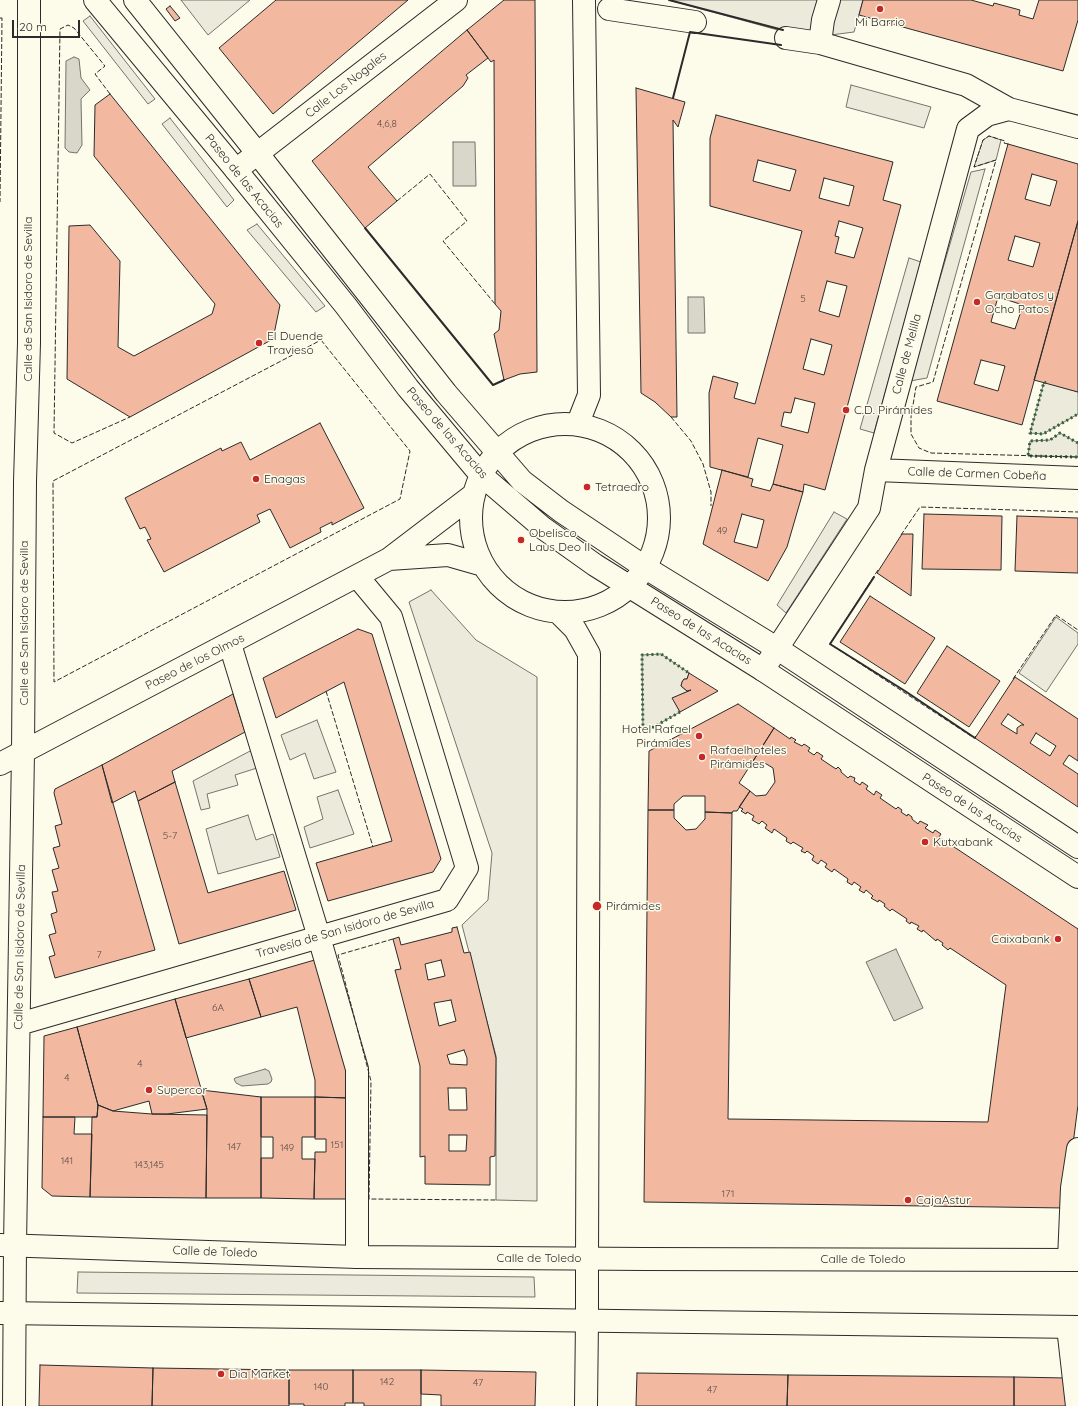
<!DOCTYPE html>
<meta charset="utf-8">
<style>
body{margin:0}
#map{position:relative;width:1078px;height:1406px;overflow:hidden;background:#fdfbea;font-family:Quicksand,sans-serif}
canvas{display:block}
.scale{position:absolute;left:12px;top:20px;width:68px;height:18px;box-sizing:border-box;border:2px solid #2b2b2b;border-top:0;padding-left:5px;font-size:12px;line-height:14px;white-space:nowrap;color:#2b2b2b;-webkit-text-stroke:3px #fdfbea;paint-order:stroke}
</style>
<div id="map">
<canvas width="1078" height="1406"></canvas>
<div class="scale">20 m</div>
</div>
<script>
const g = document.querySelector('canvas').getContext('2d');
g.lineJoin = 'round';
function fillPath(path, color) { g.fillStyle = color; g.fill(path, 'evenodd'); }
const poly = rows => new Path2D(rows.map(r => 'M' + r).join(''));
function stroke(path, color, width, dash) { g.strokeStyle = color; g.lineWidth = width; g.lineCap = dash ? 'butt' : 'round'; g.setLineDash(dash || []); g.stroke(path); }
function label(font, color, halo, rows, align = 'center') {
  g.font = font + ' Quicksand,sans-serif'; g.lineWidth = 3; g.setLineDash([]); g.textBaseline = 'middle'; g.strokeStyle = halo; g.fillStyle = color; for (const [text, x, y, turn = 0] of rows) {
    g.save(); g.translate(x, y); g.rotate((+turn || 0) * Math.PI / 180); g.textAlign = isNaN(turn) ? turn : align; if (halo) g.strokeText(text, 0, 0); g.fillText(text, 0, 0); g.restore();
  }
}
const green = poly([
 [181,0,250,0,208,35,181,0],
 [669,0,863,0,854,32,807,38,669,0],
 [90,16,155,99,148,104,83,21,90,16],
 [851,85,931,107,924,128,846,107,851,85],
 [170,118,234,200,227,207,162,124,170,118],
 [989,136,1001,140,996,160,974,167,983,140,989,136],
 [257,224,325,306,316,312,247,230,257,224],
 [1044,382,1078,392,1078,414,1043,434,1030,433,1044,382],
 [1060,433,1078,443,1078,457,1028,456,1030,441,1050,440,1060,433],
 [431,590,476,640,537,677,537,1201,496,1200,496,1056,462,925,488,900,492,853,409,602,431,590],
 [1056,617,1078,633,1078,644,1046,692,1019,673,1056,617],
 [661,654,689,673,687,679,684,679,682,682,681,686,687,691,691,690,673,698,680,712,643,733,642,655,661,654],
 [317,720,336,772,314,779,305,753,290,760,281,735,317,720],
 [252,750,257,768,235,775,238,785,207,794,210,808,201,810,193,781,252,750],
 [338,790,354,834,310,848,304,827,323,819,317,797,338,790],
 [248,815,256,840,273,834,280,857,218,874,206,829,248,815],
 [78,1272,534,1277,535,1297,77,1293,78,1272]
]);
const parking = poly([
 [985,169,927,378,910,381,971,172,985,169],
 [909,258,921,262,874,433,860,429,909,258],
 [834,512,847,519,786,613,777,605,834,512]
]);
const water = poly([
 [74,57,79,59,81,78,90,90,81,99,82,145,77,153,69,152,65,148,66,61,74,57],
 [453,142,475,142,476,186,453,186,453,142],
 [688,297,704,297,705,333,688,333,688,297],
 [896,949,923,1008,894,1021,866,962,896,949],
 [265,1069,269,1071,272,1079,271,1082,268,1084,242,1086,236,1083,234,1079,235,1078,265,1069]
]);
const building = poly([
 [276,0,408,0,273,114,219,48,276,0],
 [504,0,535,0,537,372,520,374,504,380,494,334,499,330,501,311,495,304,494,60,491,62,467,30,504,0],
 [863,0,971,0,993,6,994,3,1020,10,1019,15,1033,19,1039,0,1078,0,1078,20,1063,71,859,15,863,0],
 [170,6,180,18,175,21,166,9,170,6],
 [467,30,488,58,466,75,468,78,463,86,368,167,397,201,365,228,312,161,467,30],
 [636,88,685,102,678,127,673,120,677,417,671,417,655,402,641,393,636,88],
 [110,94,280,305,273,339,130,417,67,379,69,226,90,225,120,261,118,347,134,356,212,314,215,304,94,156,95,105,110,94],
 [716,115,893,162,883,200,901,205,825,490,804,484,803,492,773,484,783,445,758,438,748,477,710,467,709,393,713,376,738,383,734,398,755,404,802,231,710,206,710,138,716,115],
 [758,160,796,170,790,191,753,181,758,160],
 [824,178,854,186,849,206,819,198,824,178],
 [839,221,863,228,854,258,835,253,839,237,835,236,839,221],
 [827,281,847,286,839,317,819,311,827,281],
 [811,339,832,345,824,375,803,369,811,339],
 [795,398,815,403,808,433,781,426,784,412,791,413,795,398],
 [1008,144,1078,164,1078,221,1022,425,937,401,1008,144],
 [1032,174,1057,181,1050,206,1025,199,1032,174],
 [1015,236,1040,243,1033,267,1008,260,1015,236],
 [998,297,1023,305,1015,329,991,322,998,297],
 [981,360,1005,366,998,391,974,384,981,360],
 [1078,221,1078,392,1034,380,1078,221],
 [320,423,364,508,332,525,332,522,320,528,321,532,290,548,270,509,257,515,260,522,164,572,147,540,151,539,145,527,140,529,125,498,221,448,222,451,241,442,250,460,320,423],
 [722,470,753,479,751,486,770,491,773,484,803,492,787,547,768,581,703,544,722,470],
 [742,514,764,520,757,548,734,542,742,514],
 [924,514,1002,516,1001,570,922,569,924,514],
 [1017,516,1078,518,1078,573,1015,571,1017,516],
 [902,534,913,534,911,596,877,573,902,534],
 [870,596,935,638,905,684,840,642,870,596],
 [358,629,372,634,441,859,433,872,328,901,316,863,392,841,344,682,276,718,263,678,358,629],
 [947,646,1000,681,969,727,917,693,947,646],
 [689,673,718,691,680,712,672,698,691,690,687,691,681,686,682,682,684,679,687,679,689,673],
 [1015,677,1078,719,1078,761,1069,755,1063,764,1078,774,1078,807,975,738,1015,677],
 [1008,714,1024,725,1021,725,1017,728,1017,734,1001,724,1008,714],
 [1036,733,1056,746,1050,756,1030,743,1036,733],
 [233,694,245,732,172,771,175,782,138,801,135,791,112,803,102,765,233,694],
 [738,704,774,728,739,783,750,791,737,811,733,811,732,813,705,812,705,796,683,796,674,804,674,810,648,810,649,751,738,704],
 [774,728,790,739,791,737,796,740,794,742,802,746,804,744,810,748,808,751,814,755,817,752,823,756,821,759,836,769,838,767,841,770,841,772,848,778,850,776,855,778,854,781,860,785,862,782,868,786,866,789,874,795,876,791,882,795,880,798,896,809,898,807,902,810,901,812,907,816,908,814,912,817,912,819,918,824,920,821,928,825,925,828,933,833,935,830,941,834,939,837,1078,929,1078,1105,1065,1208,644,1202,648,810,674,810,674,818,686,830,696,829,705,819,705,812,732,813,728,1119,988,1122,1006,985,950,948,948,950,942,945,943,943,937,939,936,941,923,930,922,932,917,929,919,926,911,922,910,924,906,921,907,919,892,909,890,911,884,906,885,904,879,900,878,902,871,898,873,896,866,890,864,893,859,890,861,887,854,882,852,885,847,882,848,879,834,869,832,872,825,867,827,864,821,860,818,864,812,860,814,856,807,851,805,853,801,851,803,848,793,842,791,844,786,841,787,838,784,836,774,829,772,833,765,828,767,825,762,821,759,824,752,820,754,816,747,812,746,814,741,811,743,809,739,807,750,791,756,796,766,795,775,782,773,768,763,762,752,763,774,728],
 [102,765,155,950,55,978,49,957,55,955,49,935,56,933,51,914,57,912,52,892,58,891,52,870,59,868,53,848,60,846,55,826,62,824,54,793,55,789,102,765],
 [175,782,208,893,284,871,296,910,179,944,138,801,175,782],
 [457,927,464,953,470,952,496,1058,495,1156,490,1157,490,1185,425,1184,425,1156,420,1157,420,1066,395,970,401,969,393,939,399,937,401,945,452,932,452,928,457,927],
 [441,960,445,976,428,980,425,964,441,960],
 [451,1000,456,1021,439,1026,434,1003,451,1000],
 [464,1050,467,1058,467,1065,450,1064,447,1055,464,1050],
 [448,1088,466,1088,467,1110,449,1110,448,1088],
 [449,1135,467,1135,466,1151,449,1151,449,1135],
 [318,959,349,1067,349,1098,315,1097,315,1080,297,1007,261,1017,249,979,318,959],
 [249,979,261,1017,186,1038,175,999,249,979],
 [175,999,207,1109,167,1114,152,1114,149,1101,113,1111,98,1105,77,1027,175,999],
 [77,1027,98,1105,97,1117,43,1117,44,1036,77,1027],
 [201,1090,261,1097,261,1198,206,1198,207,1109,201,1090],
 [261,1097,315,1097,315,1137,302,1137,302,1159,315,1159,314,1199,261,1198,261,1158,273,1158,273,1137,261,1137,261,1097],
 [315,1097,349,1098,348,1199,314,1199,315,1152,326,1152,326,1139,315,1139,315,1097],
 [98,1105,113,1111,152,1114,207,1115,206,1198,90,1197,92,1117,97,1117,98,1105],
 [43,1117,75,1117,74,1134,92,1134,90,1197,52,1196,42,1188,43,1117],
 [40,1365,153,1368,152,1406,39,1406,40,1365],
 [153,1368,289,1370,289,1406,152,1406,153,1368],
 [289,1370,353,1370,353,1403,345,1403,345,1406,304,1406,304,1404,289,1404,289,1370],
 [353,1370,421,1370,421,1406,364,1406,364,1403,353,1403,353,1370],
 [421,1370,536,1372,535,1406,441,1406,441,1395,421,1394,421,1370],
 [637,1373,788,1375,787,1406,636,1406,637,1373],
 [788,1375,1014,1377,1014,1406,787,1406,788,1375],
 [1014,1377,1066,1378,1069,1406,1014,1406,1014,1377]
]);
const minor = poly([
 [609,9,695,22],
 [786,38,820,43,966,85,1009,109],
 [820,43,823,20,829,0],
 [236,170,456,0],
 [578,423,589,395,584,0],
 '471 518a94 94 0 1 1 188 0a94 94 0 1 1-188 0Z',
 [876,470,1078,478],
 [389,559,448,555,483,565],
 [558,612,575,629,589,654,587,1259,587,1320,586,1406],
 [230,644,319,937,357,1069,357,1257],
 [763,670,869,508,876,470,968,129,987,115,1009,109,1078,127],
 [0,764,389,559,473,495],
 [19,1024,447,900,467,868,391,617,357,576],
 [1069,1260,1072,1188,1078,1149],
 [1068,1327,1077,1406],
 [14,1406,15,1245,23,752,25,482,29,343,29,0]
]);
const major = poly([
 [95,0,236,170,346,306,408,388,480,474,543,528,595,565,763,670,1078,877],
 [135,0,258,154,446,393,522,481,561,511,646,568,778,649,1078,847],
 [0,1245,357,1257,644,1259,1078,1260],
 [0,1313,1078,1327]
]);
const hedge = poly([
 [1046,383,1044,382,1030,433,1043,434,1078,414],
 [1078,443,1060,433,1050,440,1030,441,1028,456,1078,457],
 [680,712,643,733,642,655,661,654,689,673]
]);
const fence = poly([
 [0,18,2,18,0,202],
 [110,94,95,74,105,66,74,28,68,25,60,29,54,433,72,443,130,417],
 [1008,144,1004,143,1005,141,989,136,983,140,974,167,996,160,933,382,916,387,911,417,911,434,919,448,931,453,1078,457],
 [397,201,430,174,467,221,443,241,495,304],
 [321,340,410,451,400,499,54,682,53,481,321,340],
 [671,417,691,441,703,464,711,492,711,506],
 [901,535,920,507,1078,512],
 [878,570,830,644,974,738,976,736],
 [1013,679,1056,615,1078,630],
 [326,691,373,847],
 [393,939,338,955,371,1081,369,1199,496,1200]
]);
const wall = poly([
 [669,0,783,30],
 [673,98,690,32,781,45],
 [365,228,493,385,504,380],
 [874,577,830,644,905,691,975,738]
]);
const markers = [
 [880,9,4,"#c62828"],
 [977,302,4,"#c62828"],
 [259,343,4,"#c62828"],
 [846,410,4,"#c62828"],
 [256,479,4,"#c62828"],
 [587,487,4,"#c62828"],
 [521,540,4,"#c62828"],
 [699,736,4,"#c62828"],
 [702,757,4,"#c62828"],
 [925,842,4,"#c62828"],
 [597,906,5,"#c62828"],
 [1058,939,4,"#c62828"],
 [149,1090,4,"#c62828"],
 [908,1200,4,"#c62828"],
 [221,1374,4,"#c62828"]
];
const numberNames = [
 ["4,6,8",387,124],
 ["5",803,299],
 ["49",722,531],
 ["5-7",170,836],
 ["7",99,955],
 ["6A",218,1008],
 ["4",140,1064],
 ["4",67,1078],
 ["151",337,1145],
 ["147",234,1147],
 ["149",287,1148],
 ["141",67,1161],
 ["143,145",149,1165],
 ["171",728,1194],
 ["142",387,1382],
 ["47",478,1383],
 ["140",321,1387],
 ["47",712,1390]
];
const poiNames = [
 ["Mi Barrio",880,22,"center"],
 ["Garabatos y",985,295],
 ["Ocho Patos",985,309],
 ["El Duende",267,336],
 ["Travieso",267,350],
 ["C.D. Pirámides",854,410],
 ["Enagas",264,479],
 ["Tetraedro",595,487],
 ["Obelisco",529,533],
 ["Laus Deo II",529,547],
 ["Hotel Rafael",691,729,"right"],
 ["Pirámides",691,743,"right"],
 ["Rafaelhoteles",710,750],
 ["Pirámides",710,764],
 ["Kutxabank",933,842],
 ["Pirámides",606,906],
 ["Caixabank",1050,939,"right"],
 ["Supercor",157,1090],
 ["CajaAstur",916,1200],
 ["Dia Market",229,1374]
];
const streetNames = [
 ["Calle Los Nogales",346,85,-38],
 ["Paseo de las Acacias",244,181,51],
 ["Calle de San Isidoro de Sevilla",28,299,-90],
 ["Calle de Melilla",907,354,-75],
 ["Paseo de las Acacias",447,433,49],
 ["Calle de Carmen Cobeña",977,474,2],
 ["Calle de San Isidoro de Sevilla",24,623,-90],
 ["Paseo de las Acacias",701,631,32],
 ["Paseo de los Olmos",195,662,-27],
 ["Paseo de las Acacias",972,808,33],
 ["Travesía de San Isidoro de Sevilla",345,929,-16],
 ["Calle de San Isidoro de Sevilla",20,947,-89],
 ["Calle de Toledo",215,1252,2],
 ["Calle de Toledo",539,1258],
 ["Calle de Toledo",863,1259]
];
fillPath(green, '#ecebdb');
stroke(green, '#74746e', 1);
fillPath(parking, '#eceadb');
stroke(parking, '#74746e', 1);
fillPath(water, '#d8d7c9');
stroke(water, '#74746e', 1);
fillPath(building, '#f2b8a0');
stroke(building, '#2b2b2b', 1);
stroke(minor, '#2b2b2b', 24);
stroke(major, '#2b2b2b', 24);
stroke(minor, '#fdfbea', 22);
stroke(major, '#fdfbea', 22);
stroke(hedge, '#34623c', 3, [2, 3]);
stroke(fence, '#2b2b2b', 1, [5, 2]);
stroke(wall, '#2b2b2b', 2);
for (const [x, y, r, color] of markers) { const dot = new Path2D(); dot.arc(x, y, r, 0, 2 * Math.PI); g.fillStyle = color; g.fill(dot); stroke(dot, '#fdfbea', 1.5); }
label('10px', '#5d4e48', null, numberNames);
label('12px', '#2b2b2b', '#fdfbea', poiNames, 'left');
label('12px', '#2b2b2b', '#fdfbea', streetNames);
</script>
